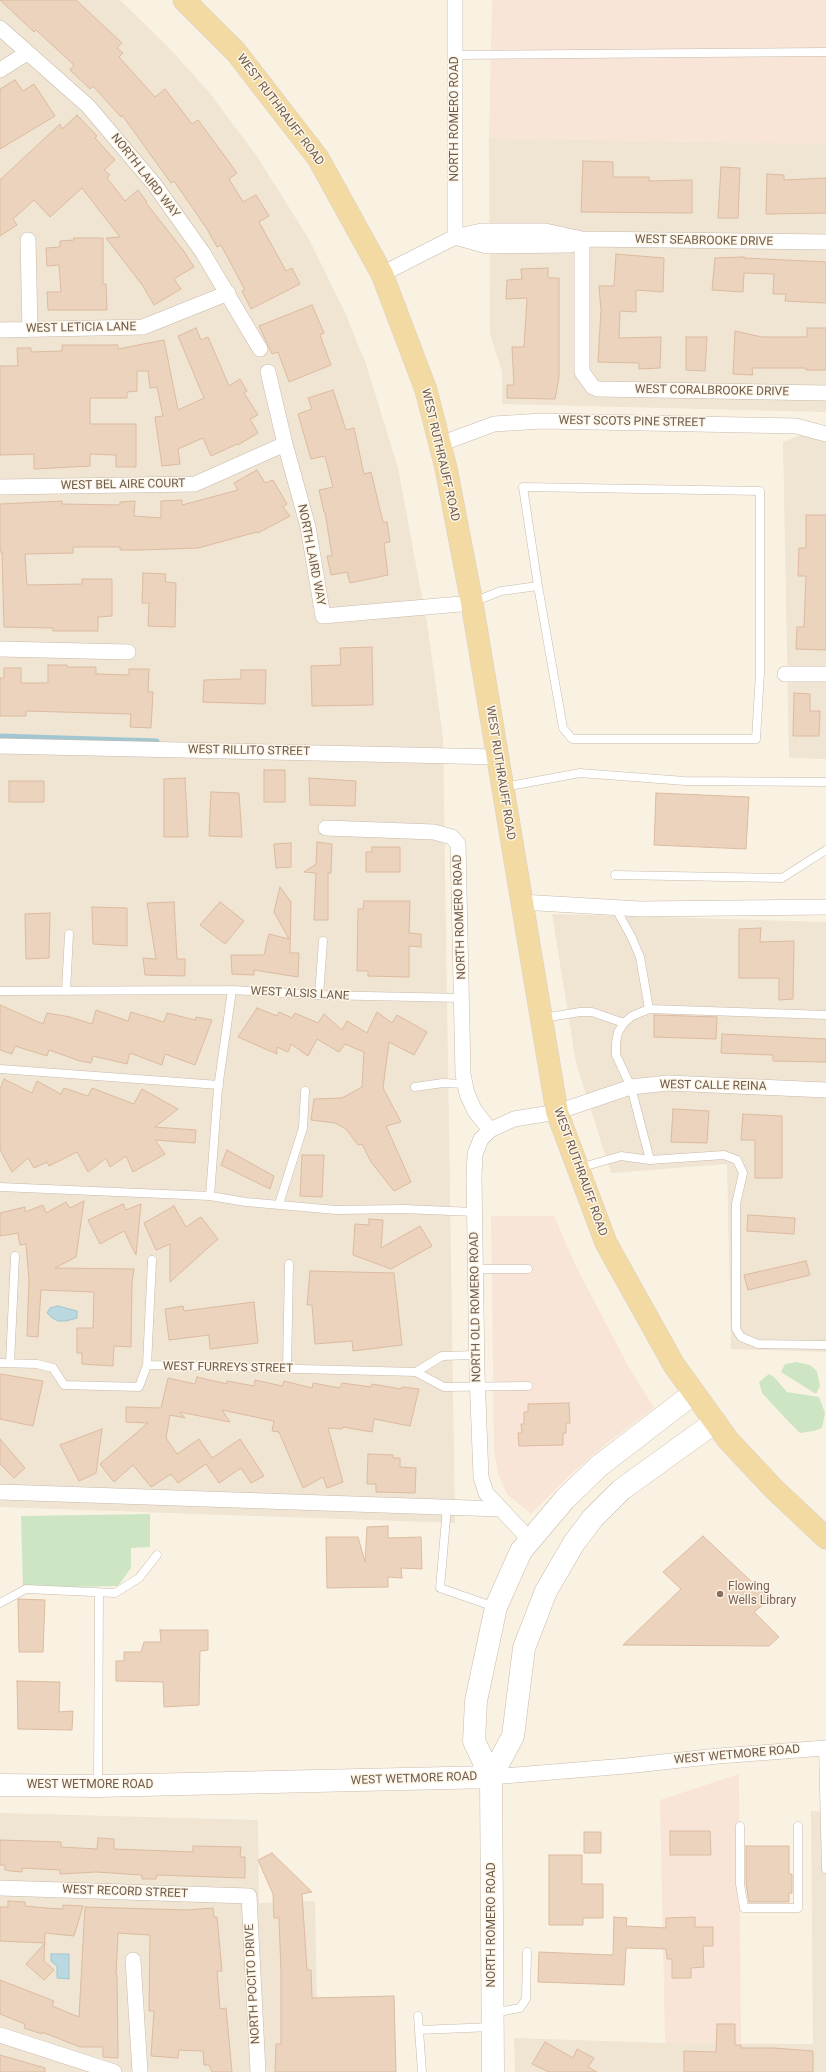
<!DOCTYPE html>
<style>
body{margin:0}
canvas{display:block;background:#f9f2e3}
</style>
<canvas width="826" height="2072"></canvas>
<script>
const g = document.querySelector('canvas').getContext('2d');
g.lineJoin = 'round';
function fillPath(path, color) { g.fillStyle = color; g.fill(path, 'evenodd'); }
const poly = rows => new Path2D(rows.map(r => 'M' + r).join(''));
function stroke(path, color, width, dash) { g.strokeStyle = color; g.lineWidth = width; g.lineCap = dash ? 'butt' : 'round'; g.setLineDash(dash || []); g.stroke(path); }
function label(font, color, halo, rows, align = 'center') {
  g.font = font + ' Roboto,sans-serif'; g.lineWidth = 3; g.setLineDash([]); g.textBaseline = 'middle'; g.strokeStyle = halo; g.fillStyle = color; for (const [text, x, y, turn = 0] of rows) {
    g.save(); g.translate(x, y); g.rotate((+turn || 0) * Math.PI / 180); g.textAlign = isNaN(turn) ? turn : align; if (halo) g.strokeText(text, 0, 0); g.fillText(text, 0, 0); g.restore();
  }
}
const residential = poly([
 [0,0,120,0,169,48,209,92,256,155,309,239,346,315,366,364,398,468,428,629,443,738,455,1523,0,1507],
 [489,138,826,144,826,412,502,404,502,372,490,334],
 [826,425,826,759,789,758,783,442],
 [552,914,826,922,826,1352,731,1349,727,1164,611,1173,576,1063],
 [811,1811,826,1812,826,2072,515,2072,514,2038,665,2043,813,2044],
 [0,1813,258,1820,259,1903,315,1901,318,2072,0,2072]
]);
const commercial = poly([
 [492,0,826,0,826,144,489,138],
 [491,1216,554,1216,576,1266,627,1364,654,1408,607,1443,571,1474,531,1514,507,1494,498,1474,494,1451],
 [739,1774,741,2043,665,2043,660,1800]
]);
const green = poly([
 [796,1362,810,1365,817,1371,820,1386,816,1394,781,1372,785,1364],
 [769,1374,774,1377,787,1392,819,1397,825,1413,822,1428,814,1431,800,1433,786,1419,762,1393,759,1382],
 [150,1514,150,1547,131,1548,131,1568,118,1586,23,1588,21,1516]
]);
const water = poly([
 [58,1306,77,1311,77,1318,66,1321,58,1321,51,1317,47,1313,50,1308,58,1306],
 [51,1954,69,1954,69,1979,57,1978,57,1966,51,1961,51,1954]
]);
const stream = poly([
 [0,736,157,741]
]);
const building = poly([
 [0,0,76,0,122,43,117,48,123,53,119,57,155,97,165,89,192,124,198,120,237,173,229,179,243,202,256,195,269,216,259,222,286,271,292,268,300,284,251,309,242,291,245,290,221,245,217,247,207,229,174,181,171,183,122,115,121,117,93,86,90,89,70,70,74,65,36,30,34,32,0,0],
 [15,80,23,91,34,84,55,116,0,149,0,89,15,80],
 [77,115,97,136,95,138,115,160,104,170,110,175,107,178,125,201,138,190,147,202,146,203,183,250,194,267,174,279,181,289,154,305,143,286,106,238,120,237,82,188,50,217,34,200,13,219,17,225,0,236,0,180,60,124,62,129,77,115],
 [583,161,613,162,613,177,649,177,649,181,692,180,692,213,581,212,583,161],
 [721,167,740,168,738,218,718,218,721,167],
 [767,174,784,175,784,180,826,178,826,213,766,214,767,174],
 [74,238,103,238,103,284,106,284,107,310,48,310,47,292,61,292,59,265,47,266,46,248,60,247,60,241,74,240,74,238],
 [616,254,664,258,663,292,636,290,636,312,620,311,619,338,661,337,660,368,639,369,639,363,598,362,601,310,599,286,614,286,616,254],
 [744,257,744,258,826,262,826,303,785,301,786,294,773,294,774,274,744,273,743,292,712,290,715,258,744,257],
 [548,268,548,278,559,278,559,377,555,399,507,398,507,385,514,385,512,347,524,347,527,298,506,299,507,280,522,279,521,269,548,268],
 [312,305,324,333,320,335,331,365,289,382,278,352,272,354,259,326,312,305],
 [196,328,201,340,208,337,229,386,240,379,247,391,244,393,258,415,250,419,258,433,238,445,237,444,211,456,203,438,178,449,180,464,162,466,155,417,163,416,157,387,150,388,148,371,137,371,137,391,127,392,127,398,90,398,90,424,136,424,136,467,116,467,116,455,90,454,90,466,34,469,34,454,0,455,0,366,18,366,17,348,31,348,31,352,62,351,62,345,118,345,118,349,164,340,178,410,204,398,178,336,196,328],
 [807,328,826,328,826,370,806,370,806,368,752,368,753,375,733,374,735,331,762,337,807,337,807,328],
 [686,337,707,337,705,371,686,370,686,337],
 [333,390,346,430,354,428,364,474,371,472,383,522,387,522,390,542,384,543,388,575,350,583,347,572,331,575,327,556,332,556,325,512,324,512,319,490,333,487,325,456,311,459,298,414,312,409,308,398,333,390],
 [257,470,265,483,273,480,287,504,283,507,290,516,258,533,257,532,198,548,141,550,120,550,120,547,73,547,73,553,25,554,27,585,82,584,82,579,112,579,112,616,98,617,98,631,53,631,53,628,4,627,2,552,0,552,0,504,62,501,62,504,120,505,120,502,135,501,134,516,161,518,161,501,182,500,182,505,238,490,234,483,257,470],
 [806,515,826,515,826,650,796,649,797,627,804,627,806,576,798,576,799,548,806,548,806,515],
 [143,573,166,574,165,582,176,583,175,627,148,626,149,603,142,603,143,573],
 [372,647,373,705,312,706,311,666,341,665,340,648,372,647],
 [48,665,67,665,67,667,96,667,96,674,129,675,129,669,149,669,148,692,153,692,151,728,130,727,131,714,26,711,26,716,0,716,0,678,4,678,4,668,21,668,21,683,48,683,48,665],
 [241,670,266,670,265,704,203,702,204,680,241,679,241,670],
 [794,693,810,694,810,711,820,711,819,736,793,736,794,693],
 [264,770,285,770,285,802,264,802,264,770],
 [185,778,188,837,164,837,164,779,185,778],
 [309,778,356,781,355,806,310,805,309,778],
 [9,781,44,781,44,802,9,802,9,781],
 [211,792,239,793,242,837,209,836,211,792],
 [656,793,749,797,746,849,654,845,656,793],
 [317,842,332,844,331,873,328,873,328,920,314,920,316,873,304,872,316,864,317,842],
 [291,843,291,867,276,868,274,844,291,843],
 [372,847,400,847,400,872,366,872,366,852,372,852,372,847],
 [280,887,291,902,290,953,299,953,298,977,254,970,254,975,232,974,231,955,264,955,269,934,289,939,274,912,280,887],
 [364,901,410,901,409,933,421,934,421,947,409,946,409,977,368,976,368,971,357,971,358,909,363,909,364,901],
 [174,902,177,959,185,959,185,976,145,975,143,958,156,959,147,903,174,902],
 [220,902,244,921,225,944,200,925,220,902],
 [92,907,127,908,127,946,93,944,92,907],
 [50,913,49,958,26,959,25,914,50,913],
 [761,928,760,942,794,941,793,999,779,1000,779,978,739,978,739,929,761,928],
 [0,1005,43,1024,47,1013,70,1017,92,1024,96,1010,128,1021,131,1012,164,1022,167,1013,195,1020,196,1017,212,1020,195,1065,165,1054,162,1065,130,1053,127,1064,93,1056,91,1063,80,1061,49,1050,47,1056,15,1046,12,1054,0,1050,0,1005],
 [257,1008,277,1016,279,1012,292,1018,295,1013,318,1023,324,1014,342,1030,347,1021,367,1033,377,1012,392,1023,397,1015,427,1032,414,1055,389,1042,383,1088,401,1122,386,1126,411,1182,394,1191,371,1162,362,1144,358,1145,346,1129,335,1123,311,1120,314,1099,342,1098,362,1087,364,1052,345,1044,339,1052,317,1039,308,1056,291,1044,288,1052,277,1047,277,1054,238,1037,257,1008],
 [654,1015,717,1017,716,1039,654,1037,654,1015],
 [722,1034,826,1039,826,1062,773,1061,773,1055,721,1053,722,1034],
 [4,1079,32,1093,37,1081,61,1094,64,1088,88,1096,92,1088,134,1104,142,1089,178,1109,155,1127,196,1130,195,1143,155,1140,165,1154,133,1172,126,1156,110,1167,106,1158,88,1172,77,1152,49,1166,47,1162,34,1168,28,1158,12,1172,0,1150,0,1089,4,1079],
 [673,1109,709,1111,707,1143,671,1142,673,1109],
 [743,1114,782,1116,782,1178,755,1178,755,1140,741,1140,743,1114],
 [227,1150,274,1176,270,1189,221,1165,227,1150],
 [302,1155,324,1155,322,1197,300,1196,302,1155],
 [84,1201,76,1257,55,1268,134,1269,132,1282,131,1347,114,1346,113,1366,82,1364,82,1353,77,1353,77,1328,93,1328,94,1292,41,1290,38,1337,27,1336,29,1279,26,1244,20,1245,18,1233,0,1236,0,1213,25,1207,25,1212,43,1205,46,1213,66,1202,70,1208,84,1201],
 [123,1204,126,1210,141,1204,136,1255,124,1231,100,1244,88,1220,123,1204],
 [174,1206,186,1227,201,1217,218,1239,170,1282,170,1244,156,1250,144,1223,174,1206],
 [748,1215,795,1218,794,1234,747,1231,748,1215],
 [369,1219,383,1220,381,1248,420,1226,432,1246,391,1269,353,1255,355,1224,369,1225,369,1219],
 [806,1261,810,1275,748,1290,744,1275,806,1261],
 [310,1271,394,1273,402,1345,353,1351,352,1341,315,1344,312,1305,307,1305,310,1271],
 [254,1302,258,1343,210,1349,209,1335,169,1340,165,1309,183,1306,184,1311,254,1302],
 [0,1374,43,1381,33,1426,0,1419,0,1374],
 [197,1377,227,1384,227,1381,254,1386,255,1380,282,1386,284,1381,312,1388,313,1383,340,1388,342,1383,371,1387,372,1384,401,1389,402,1387,419,1389,410,1426,374,1419,372,1432,343,1427,342,1429,328,1428,343,1482,327,1488,323,1477,303,1488,279,1432,272,1431,274,1421,222,1410,230,1422,180,1412,185,1418,170,1415,166,1438,177,1454,199,1439,212,1458,240,1439,264,1476,251,1483,241,1468,219,1483,206,1464,178,1483,171,1474,151,1487,133,1465,114,1482,100,1464,148,1423,126,1422,126,1407,161,1408,168,1378,195,1384,197,1377],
 [569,1403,570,1423,566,1423,566,1433,563,1433,563,1445,519,1446,518,1433,522,1433,521,1424,524,1424,524,1412,528,1412,528,1404,569,1403],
 [102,1429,96,1473,79,1481,60,1445,102,1429],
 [0,1439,25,1468,14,1478,0,1464,0,1439],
 [368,1454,393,1455,393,1458,400,1458,400,1467,416,1468,415,1493,376,1492,376,1484,367,1484,368,1454],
 [388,1526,388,1538,421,1537,422,1569,401,1568,402,1578,388,1577,388,1587,327,1588,326,1537,358,1537,365,1562,367,1527,388,1526],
 [703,1536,770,1599,754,1612,779,1637,769,1646,623,1645,681,1589,663,1572,703,1536],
 [18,1599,45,1600,43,1652,19,1652,18,1599],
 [160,1630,208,1630,208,1650,200,1651,199,1705,164,1707,163,1682,116,1681,116,1661,124,1661,124,1652,141,1652,144,1642,161,1642,160,1630],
 [17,1681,60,1682,59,1712,73,1711,72,1730,18,1729,17,1681],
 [670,1831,710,1831,711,1855,670,1855,670,1831],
 [584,1832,601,1832,601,1853,584,1853,584,1832],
 [98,1838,114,1839,114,1849,193,1852,193,1846,241,1847,240,1857,245,1857,245,1878,157,1875,156,1879,142,1879,142,1875,96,1872,60,1874,60,1870,22,1868,22,1872,11,1871,5,1870,5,1865,0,1865,0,1840,61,1842,61,1847,97,1849,98,1838],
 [746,1846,789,1846,789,1874,792,1874,792,1893,789,1893,789,1902,749,1902,746,1884,746,1846],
 [272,1853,312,1892,302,1894,307,1970,311,1970,312,1998,394,1996,396,2072,275,2072,276,2044,281,2044,281,1972,279,1918,274,1918,273,1894,258,1860,272,1853],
 [549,1855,582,1855,582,1884,603,1884,603,1918,583,1918,583,1925,549,1925,549,1855],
 [8,1901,25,1902,25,1906,46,1908,63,1909,63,1905,83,1906,74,1936,45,1933,44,1961,54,1970,44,1980,26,1964,45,1943,0,1941,0,1907,8,1907,8,1901],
 [85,1907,187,1910,213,1908,214,1917,217,1917,222,1971,217,1971,220,2009,226,2008,232,2072,212,2072,209,2065,204,2065,203,2051,179,2050,178,2058,151,2056,154,2011,149,2011,150,1935,118,1933,116,1975,117,1975,118,2058,103,2057,103,2047,80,2047,42,2032,42,2034,24,2028,25,2024,0,2014,0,1980,54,2001,52,2006,79,2017,85,1907],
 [614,1917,627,1918,626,1926,666,1928,666,1918,695,1917,695,1927,713,1927,713,1946,703,1946,704,1967,691,1968,691,1978,672,1978,672,1959,667,1959,666,1949,626,1948,624,1985,538,1982,539,1952,613,1955,614,1917],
 [717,2024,735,2024,735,2045,741,2045,741,2048,774,2048,813,2051,813,2072,684,2072,684,2051,716,2052,717,2024],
 [545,2042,573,2058,577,2049,594,2058,588,2067,597,2072,549,2072,532,2064,545,2042],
 [0,2055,45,2068,45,2072,0,2072,0,2055]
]);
const lane = poly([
 [455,55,826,52],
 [473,602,501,591,538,586,523,487,760,491,760,673,756,739,572,739,563,728,538,586],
 [504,787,580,773,685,781,826,782],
 [615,875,782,878,826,850],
 [615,907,632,938,640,957,649,1009],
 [0,991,232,990,319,995,463,998],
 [66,991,69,934],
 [319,995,323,941],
 [826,1015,649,1009,632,1016,624,1023,618,1032,616,1043,616,1055,631,1087,650,1160,724,1155,737,1160,743,1173,736,1204,736,1329,741,1337,758,1344,826,1345],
 [543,1018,580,1012,592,1012,624,1023],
 [0,1069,219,1085],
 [415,1087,443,1083,465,1084],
 [579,1168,621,1156,650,1160],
 [0,1187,210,1196,246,1202,336,1210,403,1209,475,1212],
 [210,1196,218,1088,232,990],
 [279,1204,303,1128,305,1091],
 [475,1269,528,1269],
 [0,1363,37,1364,53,1368,64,1385,139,1387,147,1365,416,1372,442,1356,476,1355],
 [10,1363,15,1256],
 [147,1365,152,1260],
 [287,1369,289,1264],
 [416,1372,444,1387,528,1386],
 [447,1507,440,1588,495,1607],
 [0,1603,26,1589,115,1593,139,1578,157,1555],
 [823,1748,826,1869],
 [98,1785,99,1592],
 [740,1826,740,1884,744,1908,798,1908],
 [798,1826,798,1906],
 [493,2013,520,2008,526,1999,527,1952],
 [418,2016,422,2072],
 [419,2030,492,2027]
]);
const street = poly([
 [0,28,88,106,154,184,203,253,260,349],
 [0,70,27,53],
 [481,231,545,231,582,239,570,245,487,246,455,237,481,231],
 [28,240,30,330],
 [826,242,582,239,582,372,593,387,598,389,826,393],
 [382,274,455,237,455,0],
 [0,330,143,327,228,293],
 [268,372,285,444,308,527,323,616,472,603],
 [440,444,494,424,542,421,796,426,826,434],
 [0,487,195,484,285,444],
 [0,649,128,652],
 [785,674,826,674],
 [0,746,498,757],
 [326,828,434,832,452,837,458,844,463,1074,467,1094,475,1111,490,1130],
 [521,902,640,909,826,907],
 [0,1492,500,1509],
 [530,1540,486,1493,481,1477,477,1374,474,1177,475,1154,481,1139,490,1130,514,1119,557,1112,631,1087,668,1083,826,1090],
 [491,1777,626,1766,718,1756,826,1748],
 [0,1888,249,1896,258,2072],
 [133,1960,140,2072],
 [0,2035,114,2072]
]);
const secondary = poly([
 [491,1777,513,1736,524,1648,546,1591,574,1543,593,1518,621,1490,715,1422],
 [0,1785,98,1786,491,1777],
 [493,2072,491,1777,474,1741,476,1701,496,1607,521,1551,565,1499,599,1466,694,1393]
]);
const primary = poly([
 [184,0,236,52,318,158,382,274,426,390,446,468,472,603,557,1112,606,1243,674,1365,728,1440,774,1489,826,1538]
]);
const markers = [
 [720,1594,4,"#8d6e63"]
];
const streetNames = [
 ["WEST RUTHRAUFF ROAD",280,110,53],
 ["NORTH ROMERO ROAD",455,119,-90],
 ["NORTH LAIRD WAY",145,176,52],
 ["WEST SEABROOKE DRIVE",704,241,1],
 ["WEST LETICIA LANE",81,328,-1],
 ["WEST CORALBROOKE DRIVE",712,391,1],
 ["WEST SCOTS PINE STREET",632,422,1],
 ["WEST RUTHRAUFF ROAD",440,455,77],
 ["WEST BEL AIRE COURT",123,485,-1],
 ["NORTH LAIRD WAY",311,555,79],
 ["WEST RILLITO STREET",249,751,1],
 ["WEST RUTHRAUFF ROAD",500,773,81],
 ["NORTH ROMERO ROAD",460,917,-92],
 ["WEST ALSIS LANE",300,994,3],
 ["WEST CALLE REINA",713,1086,1],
 ["WEST RUTHRAUFF ROAD",580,1172,70],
 ["NORTH OLD ROMERO ROAD",476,1307,-91],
 ["WEST FURREYS STREET",228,1368,1],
 ["WEST WETMORE ROAD",737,1755,-5],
 ["WEST WETMORE ROAD",414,1779,-2],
 ["WEST WETMORE ROAD",90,1785],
 ["WEST RECORD STREET",125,1892,2],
 ["NORTH ROMERO ROAD",492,1925,-90],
 ["NORTH POCITO DRIVE",253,1984,-93]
];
const educationNames = [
 ["Flowing",728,1587],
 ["Wells Library",728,1601]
];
fillPath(residential, '#f0e4d2');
fillPath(commercial, '#f9e4d8');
fillPath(green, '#cee5c3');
fillPath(water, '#bad8e0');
stroke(water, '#a1c6d1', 1);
stroke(stream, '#a1c6d1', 5);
fillPath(building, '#ecd3bd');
stroke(building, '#dcbba0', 1);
stroke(lane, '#c8baab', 9);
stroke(street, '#c8baab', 16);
stroke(secondary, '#ccbba9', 23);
stroke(primary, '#d6d1cd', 23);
stroke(lane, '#fff', 8);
stroke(street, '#fff', 15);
stroke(secondary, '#fff', 22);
stroke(primary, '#f2daa2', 22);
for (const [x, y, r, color] of markers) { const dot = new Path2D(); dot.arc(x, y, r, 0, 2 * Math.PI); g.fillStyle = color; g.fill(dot); stroke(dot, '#fdf6e8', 1.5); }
label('12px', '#6e5b4c', '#fdf6e8', streetNames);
label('12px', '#785e54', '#fdf6e8', educationNames, 'left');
</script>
